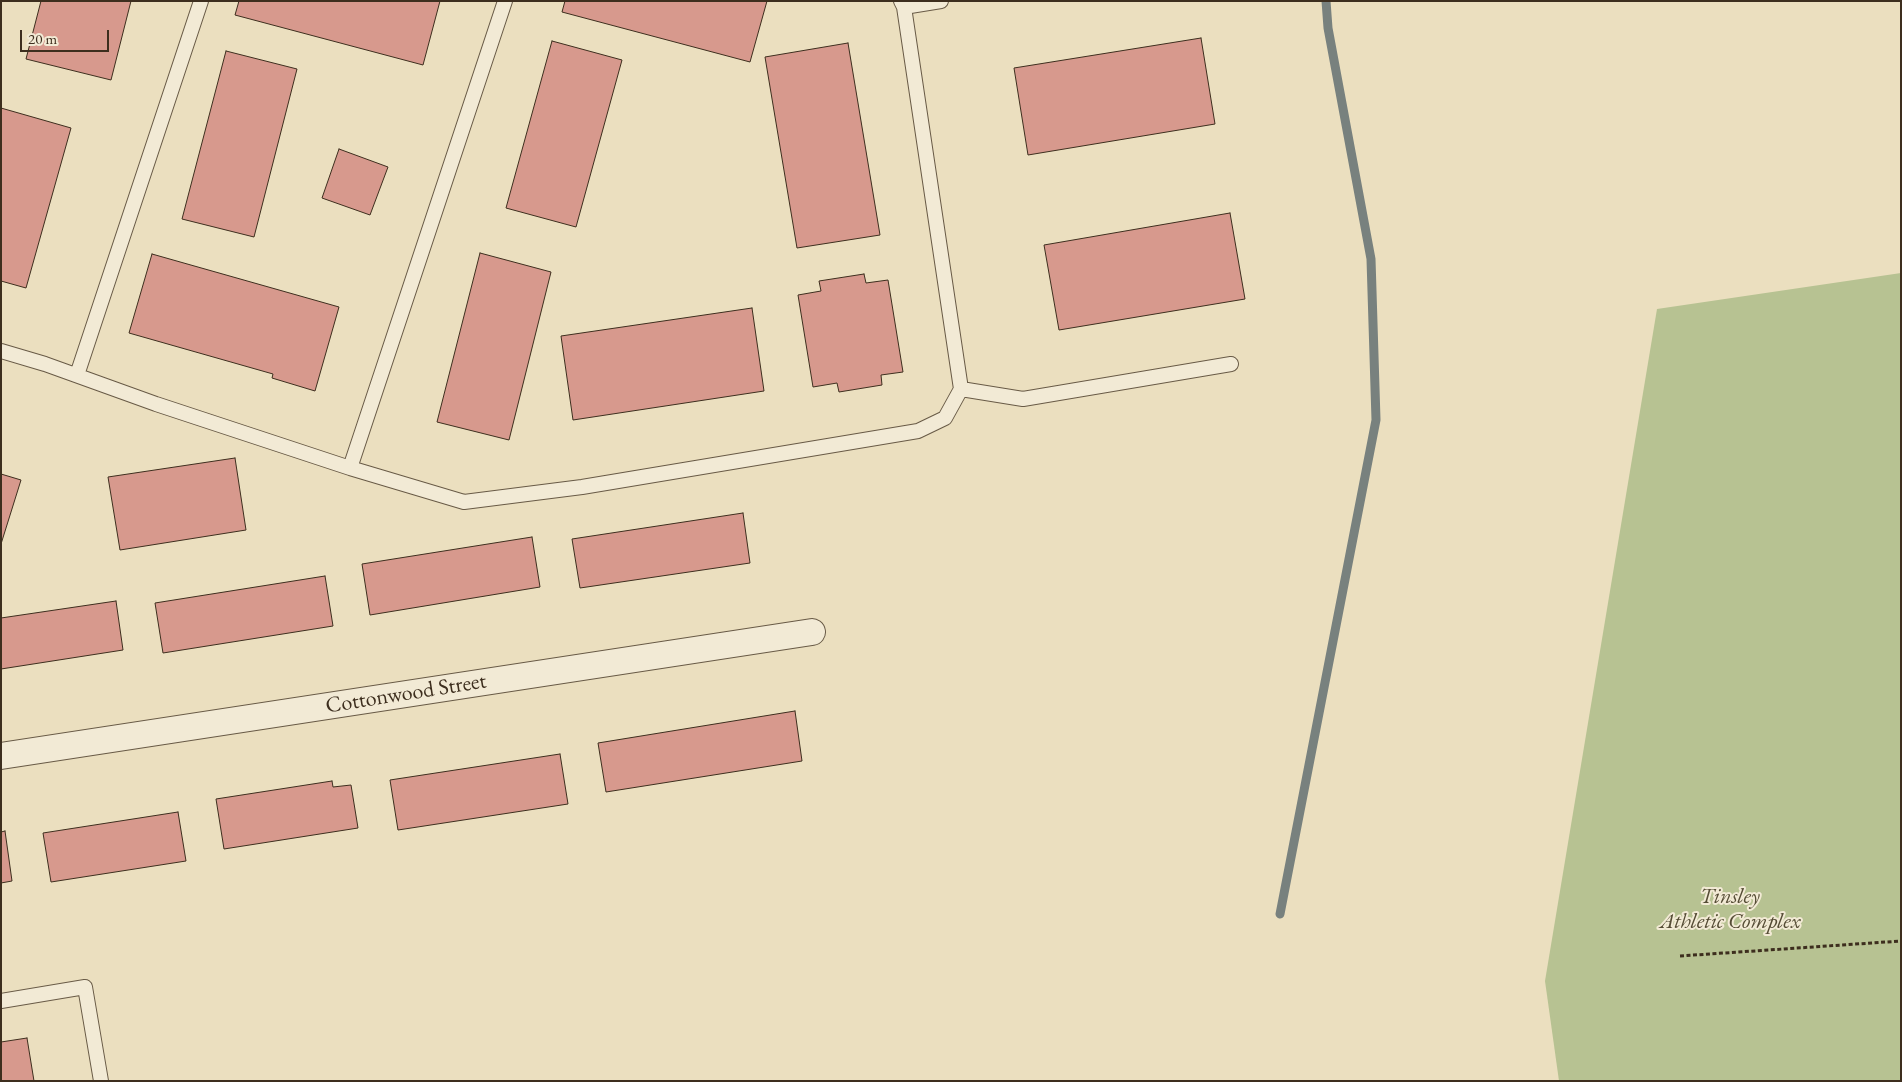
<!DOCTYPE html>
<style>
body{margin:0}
#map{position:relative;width:1902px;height:1082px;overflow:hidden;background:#ebdfbf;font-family:"EB Garamond",serif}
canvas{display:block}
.frame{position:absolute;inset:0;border:2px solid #3d2e1e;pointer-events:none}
.scale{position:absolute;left:20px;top:30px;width:89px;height:22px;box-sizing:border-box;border:2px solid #3d2e1e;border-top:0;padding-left:6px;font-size:15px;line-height:18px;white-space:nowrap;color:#3d2e1e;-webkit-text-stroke:4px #f2ead5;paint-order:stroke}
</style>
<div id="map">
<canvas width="1902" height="1082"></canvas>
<div class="frame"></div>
<div class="scale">20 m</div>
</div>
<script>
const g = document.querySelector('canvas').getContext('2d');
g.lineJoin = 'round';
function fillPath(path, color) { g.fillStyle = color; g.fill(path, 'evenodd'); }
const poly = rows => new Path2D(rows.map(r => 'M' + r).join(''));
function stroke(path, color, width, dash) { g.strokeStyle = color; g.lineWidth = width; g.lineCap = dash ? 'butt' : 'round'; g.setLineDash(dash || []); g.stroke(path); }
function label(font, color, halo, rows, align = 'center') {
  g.font = font + ' "EB Garamond",serif'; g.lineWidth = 4; g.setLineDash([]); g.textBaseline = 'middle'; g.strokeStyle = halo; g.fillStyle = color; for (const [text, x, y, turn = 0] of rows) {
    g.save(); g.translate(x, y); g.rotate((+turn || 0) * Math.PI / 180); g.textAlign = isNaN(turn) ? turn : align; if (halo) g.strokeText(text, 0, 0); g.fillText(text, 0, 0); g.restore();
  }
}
const green = poly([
 [1901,273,1901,1081,1559,1081,1545,981,1657,309]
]);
const stream = poly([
 [1280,914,1376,420,1371,259,1328,28,1326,1]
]);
const building = poly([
 [41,1,131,1,111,80,26,59,41,1],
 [239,1,440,1,423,65,235,15,239,1],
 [565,1,767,1,750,62,562,12,565,1],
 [1201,38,1215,124,1028,155,1014,68,1201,38],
 [552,41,622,60,576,227,506,208,552,41],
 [848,43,880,235,797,248,765,57,848,43],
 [226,51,297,69,254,237,182,219,226,51],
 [1,108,71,128,26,288,1,281,1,108],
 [339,149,388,167,370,215,322,198,339,149],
 [1230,213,1245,299,1059,330,1044,245,1230,213],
 [480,253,551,272,509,440,437,422,480,253],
 [152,254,339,307,315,391,272,378,273,374,129,333,152,254],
 [864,274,866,283,888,280,903,372,881,375,882,385,839,392,837,383,813,387,798,295,821,291,819,281,864,274],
 [752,308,764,391,573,420,561,336,752,308],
 [235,458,246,530,120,550,108,477,235,458],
 [1,474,21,480,1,544,1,474],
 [743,513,750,563,580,588,572,539,743,513],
 [532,537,540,587,370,615,362,564,532,537],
 [325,576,333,626,163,653,155,603,325,576],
 [116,601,123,650,1,669,1,618,116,601],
 [795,711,802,761,606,792,598,743,795,711],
 [560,754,568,804,398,830,390,780,560,754],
 [332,781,333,787,351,785,358,828,224,849,216,799,332,781],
 [178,812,186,861,51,882,43,833,178,812],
 [5,831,12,881,1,883,1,832,5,831],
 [27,1038,34,1081,1,1081,1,1042,27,1038]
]);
const path = poly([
 [1680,956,1901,941]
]);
const service = poly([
 [904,7,941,1],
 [1,351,45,364,156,404,350,468,464,502,582,487,918,431,945,418,961,389,904,7,901,1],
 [77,375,201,1],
 [961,389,1023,399,1231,364],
 [350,468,505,1],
 [1,1001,85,987,101,1081]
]);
const minor = poly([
 [1,756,812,632]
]);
const streetNames = [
 ["Cottonwood Street",406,694,-9]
];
const parkNames = [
 ["Tinsley",1730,897],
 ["Athletic Complex",1730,922]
];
fillPath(green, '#b7c292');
stroke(stream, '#78817e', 9);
fillPath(building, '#d7998d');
stroke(building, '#3d2e1e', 1);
stroke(service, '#685a46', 16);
stroke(minor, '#685a46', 28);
stroke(path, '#3d2e1e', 3, [4, 2.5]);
stroke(service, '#f2ead5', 14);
stroke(minor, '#f2ead5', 26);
label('22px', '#3d2e1e', '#f2ead5', streetNames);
label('italic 22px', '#554c35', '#f2ead5', parkNames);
</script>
